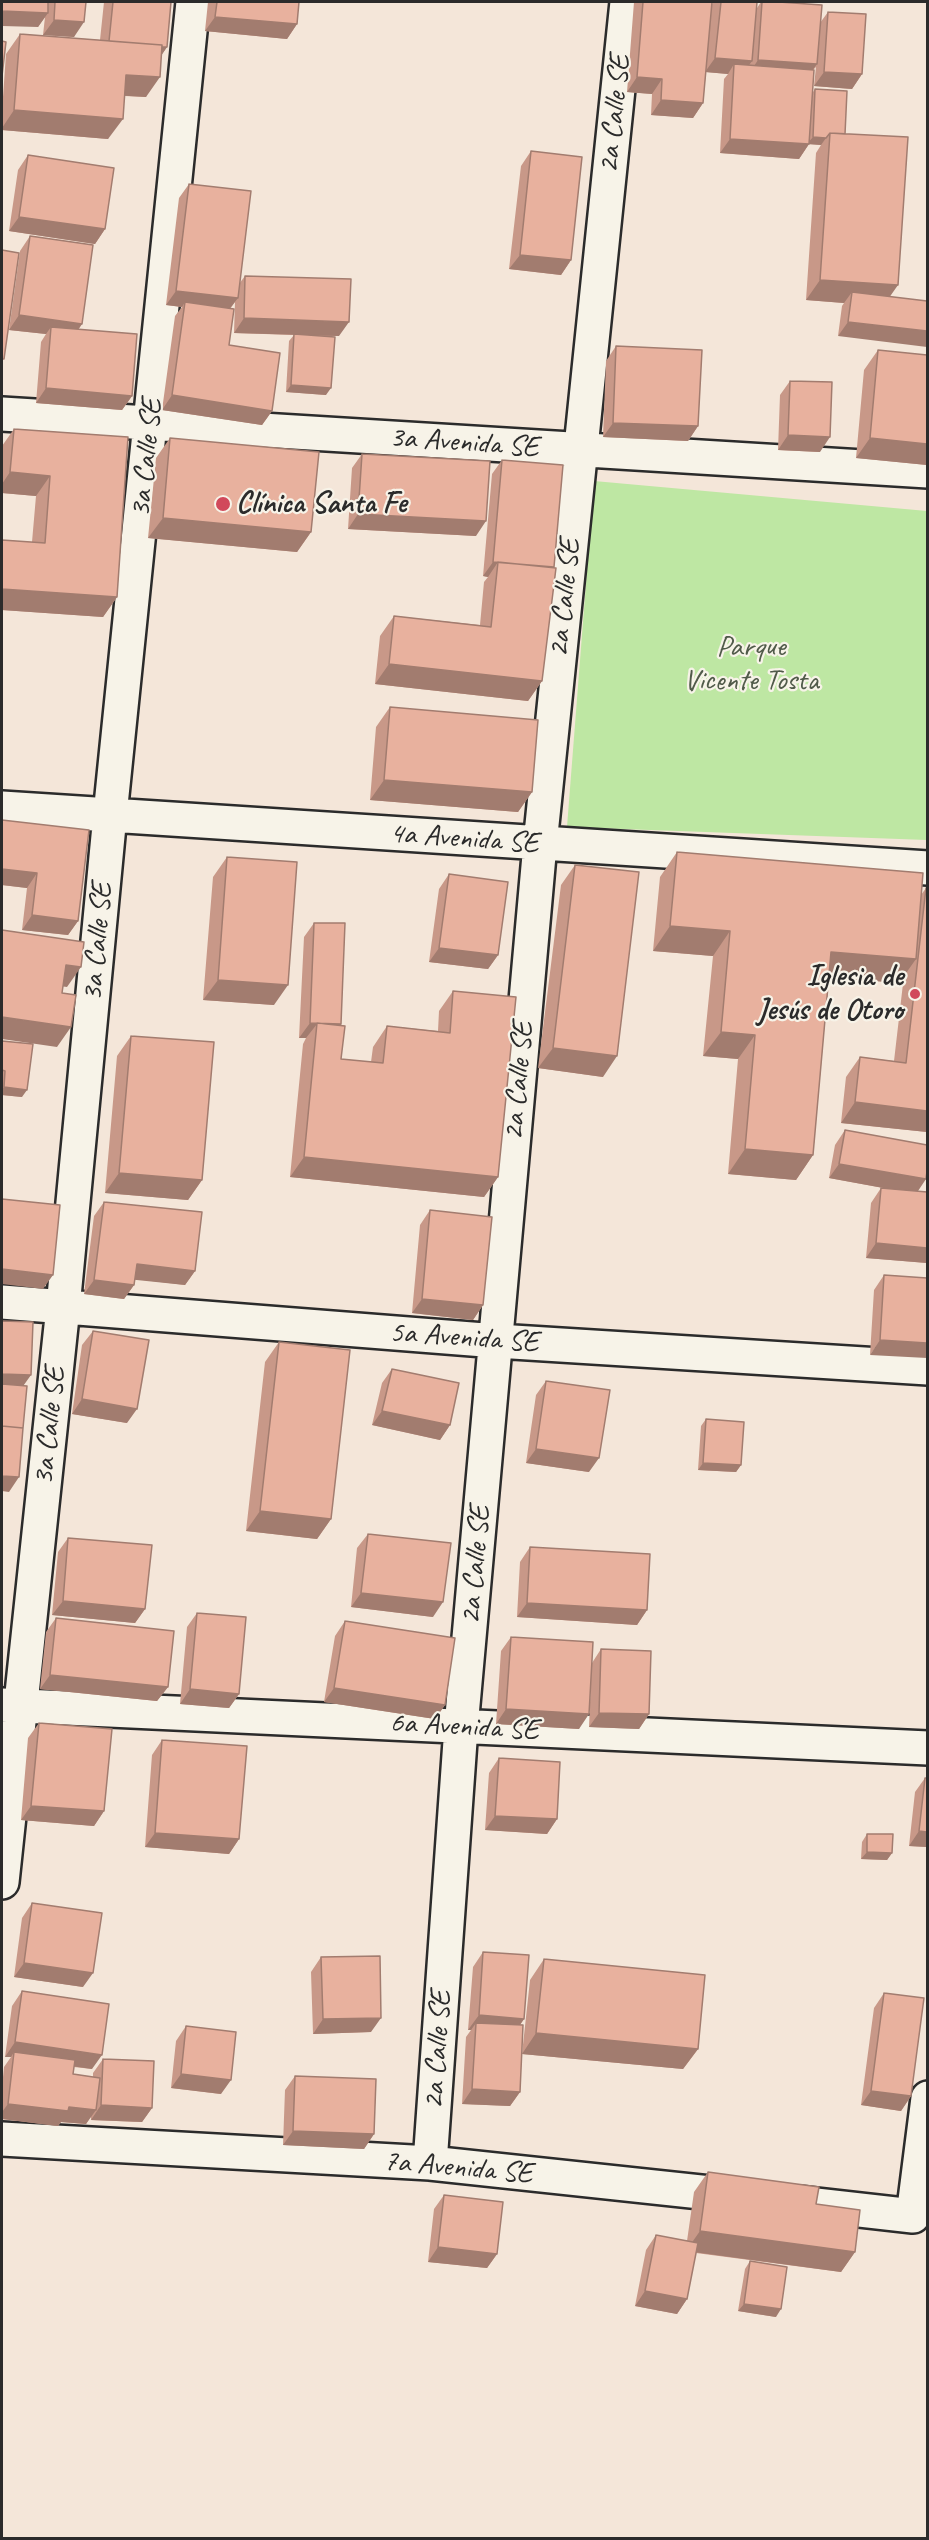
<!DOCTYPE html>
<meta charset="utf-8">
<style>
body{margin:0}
#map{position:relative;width:929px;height:2540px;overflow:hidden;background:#f4e6d9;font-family:Caveat,sans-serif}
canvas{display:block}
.frame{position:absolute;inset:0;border:3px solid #2b2b2b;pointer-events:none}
</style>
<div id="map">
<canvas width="929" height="2540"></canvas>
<div class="frame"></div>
</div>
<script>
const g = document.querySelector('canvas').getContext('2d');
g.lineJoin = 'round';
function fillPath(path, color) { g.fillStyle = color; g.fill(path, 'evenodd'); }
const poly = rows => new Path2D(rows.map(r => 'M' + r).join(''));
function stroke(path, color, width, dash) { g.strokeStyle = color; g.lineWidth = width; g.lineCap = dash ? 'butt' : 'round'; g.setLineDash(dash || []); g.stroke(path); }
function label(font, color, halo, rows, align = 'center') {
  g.font = font + ' Caveat,sans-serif'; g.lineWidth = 4.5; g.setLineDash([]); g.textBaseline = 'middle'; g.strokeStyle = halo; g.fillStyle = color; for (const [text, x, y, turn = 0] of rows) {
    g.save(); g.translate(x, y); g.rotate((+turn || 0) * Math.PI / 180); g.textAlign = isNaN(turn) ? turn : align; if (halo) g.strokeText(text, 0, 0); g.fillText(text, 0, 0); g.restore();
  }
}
const green = poly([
 [594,481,927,511,927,840,567,827]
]);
const minor = poly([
 [2,414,928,471],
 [2,808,928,868],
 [2,1302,497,1341,928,1368],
 [2,1705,928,1748],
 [2,1882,63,1307,110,815,193,2],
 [2,2139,430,2163,738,2196],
 [430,2163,461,1727,540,844,627,2],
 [798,2203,913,2216,928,2098]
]);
const wall = poly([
 [2,2,86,2,74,37,43,35,45,17,38,27],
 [104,2,171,2,167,47,162,54,146,97,125,96,108,139,2,130,2,111,6,54,20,34,100,40],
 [208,2,299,2,297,24,287,39,205,31],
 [634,2,712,2,712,4,713,2,757,2,757,8,761,2,779,2,820,23,828,12,862,74,852,89,814,86,816,67,813,70,813,92,815,89,845,134,898,285,838,336,842,306,844,303,806,300,816,153,821,145,809,144,799,159,720,153,724,79,728,74,706,72,703,103,693,118,651,115,652,94,627,92],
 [531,151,571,260,561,275,509,269,521,166],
 [28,155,105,229,95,244,9,231,18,170],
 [189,184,239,284,245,276,339,336,326,336,326,395,286,392,289,341,294,335,234,333,235,302,230,309,229,345,272,411,262,425,162,410,175,316,182,307,166,305,179,198],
 [30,236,82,324,78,330,132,396,122,410,36,403,41,342,46,334,9,330,20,251],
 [616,346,698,426,688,441,603,437,606,361],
 [878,350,927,355,927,465,856,458,864,370],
 [790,381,820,452,778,450,780,395],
 [14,429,128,437,117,597,103,617,2,610,2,540,32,542,36,496,2,493,2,446],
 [170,438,311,532,297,552,148,538,156,458],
 [362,454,476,536,348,529,352,468],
 [502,460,542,681,528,701,375,684,380,636,394,616,480,625,484,582,488,577,483,576,492,474],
 [390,707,532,792,518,812,370,800,376,727],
 [2,820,78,921,68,935,22,930,27,888,2,885],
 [677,852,921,895,926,888,927,1132,841,1123,846,1077,860,1057,894,1061,904,975,899,983,829,977,813,1155,796,1180,728,1174,738,1059,703,1056,713,956,653,951,660,877],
 [227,857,274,1005,203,1000,213,877],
 [575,865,603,1077,538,1068,561,885],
 [449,874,498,955,488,969,429,962,439,889],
 [314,923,341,1024,341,1059,371,1062,373,1047,387,1026,438,1031,439,1011,453,991,498,1177,484,1197,290,1177,303,1044,306,1038,299,1038,304,937],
 [131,1036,202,1180,188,1200,105,1193,117,1056],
 [2,1041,22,1097,2,1095],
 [845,1130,917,1192,927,1192,927,1263,866,1258,871,1203,881,1188,889,1189,829,1178,835,1145],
 [104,1202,195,1271,185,1285,135,1279,134,1285,124,1299,84,1294,94,1216],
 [430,1210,483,1305,473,1320,412,1313,420,1225],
 [884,1275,927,1278,870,1355,874,1290],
 [93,1331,127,1423,72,1414,82,1345],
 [279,1342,331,1519,317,1539,246,1531,265,1362],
 [392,1369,450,1425,440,1440,372,1425,382,1383],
 [546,1381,589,1472,526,1463,536,1395],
 [706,1419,741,1465,736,1472,698,1470,701,1426],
 [368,1534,433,1617,351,1607,357,1548],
 [68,1538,145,1609,135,1623,52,1615,58,1552],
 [530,1547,647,1610,637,1625,517,1617,520,1562],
 [197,1613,239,1694,229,1708,180,1704,187,1627],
 [56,1618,168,1687,157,1701,40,1689,46,1632],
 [345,1621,445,1705,435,1719,324,1702,335,1636],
 [511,1637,592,1663,601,1649,649,1714,639,1729,589,1727,591,1678,579,1729,496,1724,501,1651],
 [39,1723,104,1811,94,1826,21,1820,28,1738],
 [162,1740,239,1839,229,1854,145,1847,152,1755],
 [499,1758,557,1819,547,1834,485,1830,489,1773],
 [925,1778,927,1778,927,1847,909,1846,915,1792],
 [867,1834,892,1853,887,1860,861,1859,862,1842],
 [32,1903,83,1987,14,1977,22,1918],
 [483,1952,524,2019,520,2025,520,2092,510,2106,462,2104,466,2037,471,2030,468,2030,473,1967],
 [321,1957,371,2032,313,2034,311,1972],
 [544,1959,698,2049,683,2069,522,2054,530,1980],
 [22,1991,92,2069,74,2067,73,2074,93,2077,93,2073,103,2059,152,2108,142,2122,91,2120,91,2116,86,2124,61,2122,58,2126,2,2119,2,2087,4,2067,11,2057,5,2057,12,2006],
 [884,1993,911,2096,901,2111,861,2105,874,2008],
 [186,2026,221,2094,171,2088,176,2041],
 [295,2076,374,2134,364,2149,283,2145,285,2090],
 [708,2172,816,2204,855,2252,841,2272,696,2253,687,2299,677,2314,635,2306,646,2250,656,2235,687,2241,694,2192],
 [444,2195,497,2254,487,2268,428,2262,434,2209],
 [750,2261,776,2317,738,2311,745,2269]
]);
const shadedWall = poly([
 [2,11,48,13,38,27,2,26],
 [215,17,297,24,287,39,205,31],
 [54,20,84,22,74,37,43,35],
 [109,42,167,47,157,62],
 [715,58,752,61,742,75,734,64,728,74,705,72],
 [758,60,817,64,807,78,748,75],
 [824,72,862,74,852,89,814,86],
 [126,75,160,77,146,97,112,95],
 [637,77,662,79,652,94,627,92],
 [661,100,703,103,693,118,651,115],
 [14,110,123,119,108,139,2,130,2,128],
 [813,137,826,138,821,145,807,144],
 [730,139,809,144,799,159,720,153],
 [19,217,105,229,95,244,9,231],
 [520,255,571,260,561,275,509,269],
 [820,280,898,285,884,305,852,292,844,303,806,300],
 [176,291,238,298,227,312,185,302,182,307,166,305],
 [19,315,82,324,72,338,51,327,46,334,9,330],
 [244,318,349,322,339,336,234,333],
 [848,322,927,331,927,347,838,336],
 [291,385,331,388,326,395,286,392],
 [46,388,132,396,122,410,36,403],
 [172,395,272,411,262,425,162,410],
 [613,423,698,426,688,441,603,437],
 [788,435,830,437,820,452,778,450],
 [870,438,927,444,927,465,856,458],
 [10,472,50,476,36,496,2,493,2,484],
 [358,514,486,521,476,536,348,529],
 [163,518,311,532,297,552,148,538],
 [493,562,498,562,488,577,483,576],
 [2,589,117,597,103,617,2,610],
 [389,664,542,681,528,701,375,684],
 [384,780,532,792,518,812,370,800],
 [2,869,37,873,27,888,2,885],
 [32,915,78,921,68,935,22,930],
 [670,926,730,931,713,956,653,951],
 [439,948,498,955,488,969,429,962],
 [831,952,916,959,899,983,814,976],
 [66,965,81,967,67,987,52,985],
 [218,980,288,985,274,1005,203,1000],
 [2,1017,71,1027,57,1047,2,1039],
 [310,1023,317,1024,306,1038,299,1038],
 [721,1032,755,1035,738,1059,703,1056],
 [553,1048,617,1056,603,1077,538,1068],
 [4,1087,27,1090,22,1097,2,1095,2,1090],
 [855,1102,927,1111,927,1132,841,1123],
 [745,1149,813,1155,796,1180,728,1174],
 [304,1157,498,1177,484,1197,290,1177],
 [839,1164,926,1179,916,1194,829,1178],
 [119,1173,202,1180,188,1200,105,1193],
 [876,1243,927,1248,927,1263,866,1258],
 [137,1264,195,1271,185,1285,127,1279],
 [2,1269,53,1275,43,1289,2,1284],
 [94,1280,134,1285,124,1299,84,1294],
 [422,1299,483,1305,473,1320,412,1313],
 [880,1340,927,1343,927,1358,870,1355],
 [2,1374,31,1375,21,1389,2,1388],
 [82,1399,137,1409,127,1423,72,1414],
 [382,1411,450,1425,440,1440,372,1425],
 [536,1449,599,1458,589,1472,526,1463],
 [703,1463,741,1465,736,1472,698,1470],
 [2,1476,19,1477,9,1492,2,1491],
 [260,1511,331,1519,317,1539,246,1531],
 [361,1593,443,1602,433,1617,351,1607],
 [63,1601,145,1609,135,1623,52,1615],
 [527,1603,647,1610,637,1625,517,1617],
 [50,1675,168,1687,157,1701,40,1689],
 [334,1688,445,1705,435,1719,324,1702],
 [190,1689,239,1694,229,1708,180,1704],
 [506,1709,589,1714,579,1729,496,1724],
 [599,1713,649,1714,639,1729,589,1727],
 [31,1806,104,1811,94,1826,21,1820],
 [495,1816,557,1819,547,1834,485,1830],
 [919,1831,927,1832,927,1847,909,1846],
 [155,1833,239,1839,229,1854,145,1847],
 [867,1852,892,1853,887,1860,861,1859],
 [24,1963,93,1973,83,1987,14,1977],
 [479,2015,524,2019,514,2033,476,2023,471,2030,468,2030],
 [381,2018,371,2032,313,2034,323,2019],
 [536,2033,698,2049,683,2069,522,2054],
 [15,2042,102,2055,92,2069,14,2058,14,2052,11,2057,5,2057],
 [181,2074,231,2080,221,2094,171,2088],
 [472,2089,520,2092,510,2106,462,2104],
 [871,2091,911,2096,901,2111,861,2105],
 [8,2104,69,2107,96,2110,86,2124,61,2122,58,2126,2,2119,2,2112],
 [101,2105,152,2108,142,2122,91,2120],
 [293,2131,374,2134,364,2149,283,2145],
 [700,2231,855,2252,841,2272,686,2251],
 [438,2247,497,2254,487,2268,428,2262],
 [645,2291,687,2299,677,2314,635,2306],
 [744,2304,781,2309,776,2317,738,2311]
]);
const building = poly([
 [2,2,48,2,48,13,2,11,2,2],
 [55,2,86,2,84,22,54,20,55,2],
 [113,2,171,2,167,47,162,47,162,45,109,41,113,2],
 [217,2,299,2,297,24,215,17,217,2],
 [643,2,712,2,703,103,661,100,662,79,637,77,643,2],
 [721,2,757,2,752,61,715,58,721,2],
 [762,2,779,2,822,5,817,64,758,60,762,2],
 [828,12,866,14,862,74,824,72,828,12],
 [20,34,162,45,160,77,126,75,123,119,14,110,20,34],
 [2,41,6,42,2,76,2,41],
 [734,64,814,70,809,144,730,139,734,64],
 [815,89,847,91,845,134,830,133,826,138,813,137,815,89],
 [830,133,908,137,898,285,820,280,830,133],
 [531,151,582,157,571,260,520,255,531,151],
 [28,155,114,168,105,229,19,217,28,155],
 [189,184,251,191,238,298,176,291,189,184],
 [30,236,93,245,82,324,19,315,30,236],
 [2,250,19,253,4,359,2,359,2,250],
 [245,276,351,279,349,322,244,318,245,276],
 [852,292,927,301,927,331,848,322,852,292],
 [185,302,234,309,229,345,280,353,272,411,172,395,185,302],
 [51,327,137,334,132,396,46,388,51,327],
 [294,334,335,337,331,388,291,385,294,334],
 [616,346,702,350,698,426,613,423,616,346],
 [878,350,927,355,927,444,870,438,878,350],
 [790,381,832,382,830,437,788,435,790,381],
 [14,429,128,437,117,597,2,589,2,540,45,543,50,476,10,472,14,429],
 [170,438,319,452,311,532,163,518,170,438],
 [362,454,490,461,486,521,358,514,362,454],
 [502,460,563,465,554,567,493,562,502,460],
 [498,562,556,568,542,681,389,664,394,616,491,627,498,562],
 [390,707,538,720,532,792,384,780,390,707],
 [2,820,89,830,78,921,32,915,37,873,2,869,2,820],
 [677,852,923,873,916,959,831,952,813,1155,745,1149,755,1035,721,1032,730,931,670,926,677,852],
 [227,857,297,862,288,985,218,980,227,857],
 [575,865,639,872,617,1056,553,1048,575,865],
 [449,874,508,882,498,955,439,948,449,874],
 [926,888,927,888,927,1111,855,1102,860,1057,906,1063,926,888],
 [314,923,345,923,341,1024,310,1023,314,923],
 [2,930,84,942,81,967,66,965,62,993,76,995,71,1027,2,1017,2,930],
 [453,991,516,997,498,1177,304,1157,317,1023,345,1026,341,1059,383,1063,387,1026,450,1033,453,991],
 [131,1036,214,1042,202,1180,119,1173,131,1036],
 [2,1041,33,1044,27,1090,4,1087,5,1071,2,1070,2,1041],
 [845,1130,927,1145,927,1171,926,1179,839,1164,845,1130],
 [881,1188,927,1192,927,1248,876,1243,881,1188],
 [2,1199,60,1205,53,1275,2,1269,2,1199],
 [104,1202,202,1212,195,1271,137,1264,134,1285,94,1280,104,1202],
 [430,1210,492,1217,483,1305,422,1299,430,1210],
 [884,1275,927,1278,927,1343,880,1340,884,1275],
 [2,1321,33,1322,31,1375,2,1374,2,1321],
 [93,1331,149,1340,137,1409,82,1399,93,1331],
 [279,1342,350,1350,331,1519,260,1511,279,1342],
 [392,1369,459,1383,450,1425,382,1411,392,1369],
 [546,1381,610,1390,599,1458,536,1449,546,1381],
 [2,1384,27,1386,23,1428,2,1426,2,1384],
 [706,1419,744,1422,741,1465,703,1463,706,1419],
 [2,1426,23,1428,19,1477,2,1476,2,1426],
 [368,1534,451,1543,443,1602,361,1593,368,1534],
 [68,1538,152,1545,145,1609,63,1601,68,1538],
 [530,1547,650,1554,647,1610,527,1603,530,1547],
 [197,1613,246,1617,239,1694,190,1689,197,1613],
 [56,1618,174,1631,168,1687,50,1675,56,1618],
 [345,1621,455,1638,445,1705,334,1688,345,1621],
 [511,1637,593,1642,589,1714,506,1709,511,1637],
 [601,1649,651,1651,649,1714,599,1713,601,1649],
 [39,1723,112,1729,104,1811,31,1806,39,1723],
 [162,1740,247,1746,239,1839,155,1833,162,1740],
 [499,1758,560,1762,557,1819,495,1816,499,1758],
 [925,1778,927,1778,927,1832,919,1831,925,1778],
 [867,1834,893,1834,892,1853,867,1852,867,1834],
 [32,1903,102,1913,93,1973,24,1963,32,1903],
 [483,1952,529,1955,524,2019,479,2015,483,1952],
 [380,1956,381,2018,323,2019,321,1957,380,1956],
 [544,1959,705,1975,698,2049,536,2033,544,1959],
 [22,1991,109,2004,102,2055,15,2042,22,1991],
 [884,1993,924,1998,911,2096,871,2091,884,1993],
 [476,2023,523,2025,520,2092,472,2089,476,2023],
 [186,2026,236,2032,231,2080,181,2074,186,2026],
 [14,2052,75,2060,73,2074,100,2078,96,2110,69,2107,68,2111,8,2104,14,2052],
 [103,2059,154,2061,152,2108,101,2105,103,2059],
 [295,2076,376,2079,374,2134,293,2131,295,2076],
 [708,2172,819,2187,816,2204,860,2210,855,2252,700,2231,708,2172],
 [444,2195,503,2202,497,2254,438,2247,444,2195],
 [656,2235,698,2243,687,2299,645,2291,656,2235],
 [750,2261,787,2267,781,2309,744,2304,750,2261]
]);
const markers = [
 [223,504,8,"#d1495b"],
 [915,994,6,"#d1495b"]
];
const streetNames = [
 ["2a Calle SE",615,114,-84],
 ["3a Avenida SE",464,443,4],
 ["3a Calle SE",147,458,-84],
 ["2a Calle SE",565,598,-84],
 ["4a Avenida SE",464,839,4],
 ["3a Calle SE",98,942,-85],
 ["2a Calle SE",519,1081,-85],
 ["5a Avenida SE",464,1338,4],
 ["3a Calle SE",50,1426,-84],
 ["2a Calle SE",476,1565,-85],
 ["6a Avenida SE",464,1727,3],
 ["2a Calle SE",438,2050,-86],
 ["7a Avenida SE",458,2168,5]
];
const poiNames = [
 ["Clínica Santa Fe",236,504],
 ["Iglesia de",903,977,"right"],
 ["Jesús de Otoro",903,1011,"right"]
];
const parkNames = [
 ["Parque",751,647],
 ["Vicente Tosta",751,681]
];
fillPath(green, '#bee7a3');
stroke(minor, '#2b2b2b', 38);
stroke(minor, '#f7f3e8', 33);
fillPath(wall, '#c89888');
fillPath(shadedWall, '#a27c6f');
fillPath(building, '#e8b19e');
stroke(building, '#a27c6f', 1.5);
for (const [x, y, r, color] of markers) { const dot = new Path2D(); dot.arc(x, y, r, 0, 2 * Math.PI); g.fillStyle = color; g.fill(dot); stroke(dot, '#f7f3e8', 2); }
label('30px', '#2b2b2b', '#f7f3e8', streetNames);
label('bold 30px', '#2b2b2b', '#f7f3e8', poiNames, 'left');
label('30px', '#505a49', '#f7f3e8', parkNames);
</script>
